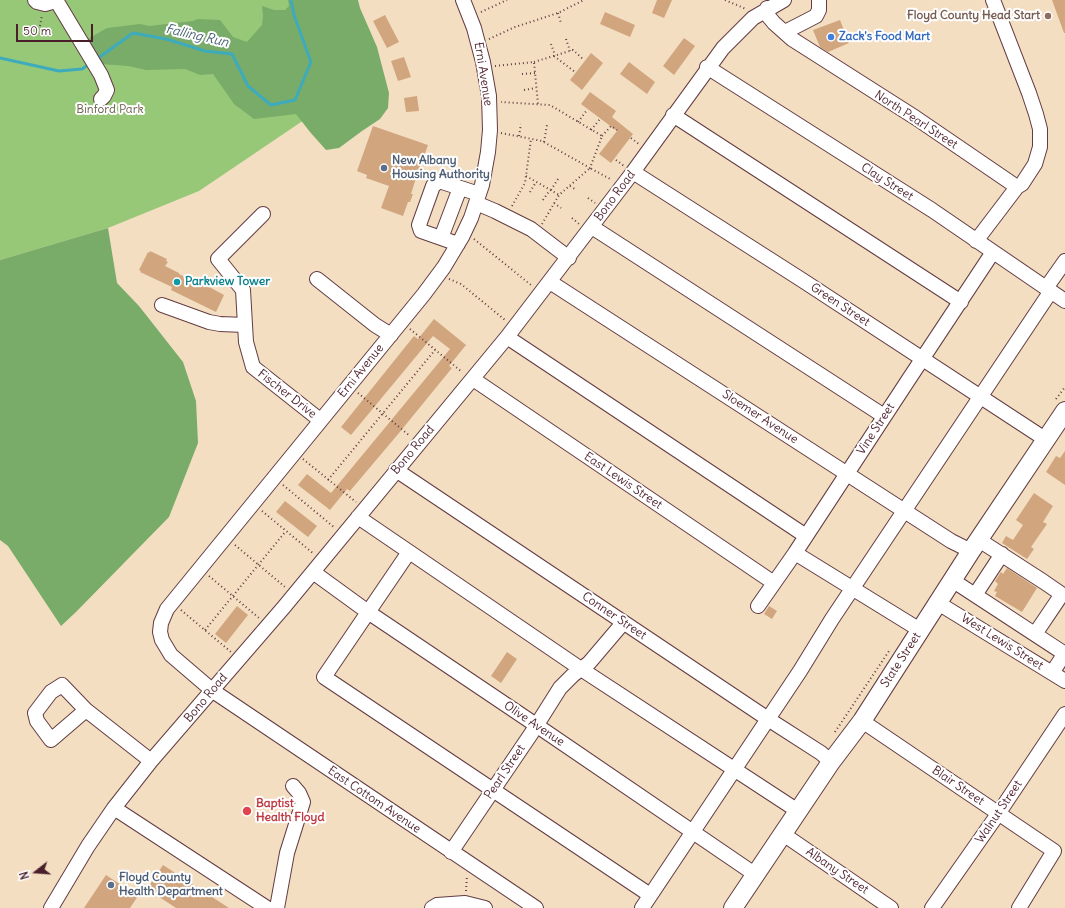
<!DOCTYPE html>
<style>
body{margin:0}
#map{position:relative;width:1065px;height:908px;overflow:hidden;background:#f3dec2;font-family:Delius,sans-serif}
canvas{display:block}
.north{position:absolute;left:16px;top:852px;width:40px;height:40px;-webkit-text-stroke:3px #fff;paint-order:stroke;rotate:253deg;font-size:11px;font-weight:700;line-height:16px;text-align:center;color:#4a1f2b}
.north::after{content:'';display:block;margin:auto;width:14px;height:18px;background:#4a1f2b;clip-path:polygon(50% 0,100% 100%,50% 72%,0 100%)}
.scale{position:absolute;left:16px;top:24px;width:77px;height:18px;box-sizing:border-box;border:2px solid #4a1f2b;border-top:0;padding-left:5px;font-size:12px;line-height:14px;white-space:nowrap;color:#4a1f2b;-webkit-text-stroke:3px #fff;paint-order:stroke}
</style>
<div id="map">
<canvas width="1065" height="908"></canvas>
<div class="north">N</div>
<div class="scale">50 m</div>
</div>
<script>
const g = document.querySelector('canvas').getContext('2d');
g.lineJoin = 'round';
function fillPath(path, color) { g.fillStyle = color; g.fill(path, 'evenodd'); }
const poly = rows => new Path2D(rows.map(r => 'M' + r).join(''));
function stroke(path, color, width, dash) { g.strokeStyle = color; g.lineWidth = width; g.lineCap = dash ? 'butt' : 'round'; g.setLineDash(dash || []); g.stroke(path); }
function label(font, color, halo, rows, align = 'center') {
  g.font = font + ' Delius,sans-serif'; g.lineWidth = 4; g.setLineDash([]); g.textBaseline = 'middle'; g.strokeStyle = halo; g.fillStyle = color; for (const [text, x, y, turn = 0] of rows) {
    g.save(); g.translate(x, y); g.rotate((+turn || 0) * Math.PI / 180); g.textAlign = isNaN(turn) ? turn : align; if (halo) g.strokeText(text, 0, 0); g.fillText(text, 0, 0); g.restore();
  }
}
const green = poly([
 [0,0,308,0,307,118,199,191,108,228,0,260]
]);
const forest = poly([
 [288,0,358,0,360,8,377,47,389,93,388,108,380,119,362,131,339,148,326,150,310,132,296,114,254,119,234,104,213,74,200,75,185,69,146,70,128,66,101,64,86,40,107,28,140,24,149,26,193,21,198,19,220,20,233,37,247,42,262,25,263,16,262,6,274,10,285,10,289,6],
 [108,228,117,283,139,306,183,362,196,401,198,443,169,517,76,612,61,626,8,546,0,540,0,260]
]);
const stream = poly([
 [0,58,59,71,82,69,91,63],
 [97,59,133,33,166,39,205,51,232,54,248,86,271,105,295,100,311,62,294,15,291,0]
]);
const building = poly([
 [657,0,672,0,664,18,652,13],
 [1052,0,1065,0,1065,33,1064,33],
 [605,12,635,25,630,37,600,24],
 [385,15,399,42,387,48,373,21],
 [840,20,849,43,828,52,820,47,813,30],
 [684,38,695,46,674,75,663,66],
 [591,53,603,63,582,90,570,80],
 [404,57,411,77,398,81,391,61],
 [629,62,655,82,647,94,620,74],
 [590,92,616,111,612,117,633,134,611,163,599,154,617,131,581,104],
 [417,96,419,111,406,112,404,98],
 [373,126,428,145,416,178,411,194,413,194,410,202,408,202,403,216,381,208,389,186,366,178,367,175,357,171],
 [150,251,167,259,166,261,168,262,165,266,179,273,179,274,201,285,202,283,224,295,216,312,171,290,172,287,140,272,141,271,139,270,148,252,149,253],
 [434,319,466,345,449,366,452,368,399,433,350,491,347,489,330,510,298,485,307,474,331,493,450,349,433,336,351,435,341,427,414,336,418,339],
 [1065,451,1065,485,1046,472,1056,456,1060,458],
 [1034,493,1053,506,1043,522,1047,524,1031,547,1034,549,1027,559,1002,543,1006,536,1013,540,1023,525,1016,520],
 [285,501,317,526,308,537,276,512],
 [1007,568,1037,588,1022,612,995,596,997,592,994,591,998,584,995,581,1001,572,1003,574],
 [237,606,248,615,226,643,215,634],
 [769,606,777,611,772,619,764,614],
 [507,652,517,659,501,683,491,676],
 [163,865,229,908,176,908,147,889],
 [106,875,138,896,130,908,84,908]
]);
const path = poly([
 [725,0,746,9],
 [481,12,507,0],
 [558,13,561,23],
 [40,26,42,15],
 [489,39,515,27,558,13,584,0],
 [566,39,570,51],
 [551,44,555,55],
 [554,56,575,72],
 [534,62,573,50,584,60],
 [495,66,534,62,538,104],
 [522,74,535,73],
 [524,90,536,88],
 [578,122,587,110],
 [591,130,600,119],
 [501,133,542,141,590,168,602,136,550,105,501,102],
 [519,136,521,124],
 [602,136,611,126,617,130],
 [631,138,640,145],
 [544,142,547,125],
 [616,160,624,166],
 [526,176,559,195],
 [570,186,575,189],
 [551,190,558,179],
 [530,192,536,182],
 [588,198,595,203],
 [543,200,550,190],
 [554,203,561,208],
 [512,206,525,183,531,139],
 [572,218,579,224],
 [542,224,559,195,590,168,612,180],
 [474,239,531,285],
 [449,279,461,284,505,320],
 [410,329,462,372],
 [358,393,410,436],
 [1056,399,1065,387],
 [303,459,356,502],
 [328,480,435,350],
 [283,485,335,528],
 [262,511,314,554],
 [235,545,285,587],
 [209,576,259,618],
 [181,610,231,652],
 [205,630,286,531],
 [835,732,889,651],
 [466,891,467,875]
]);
const minor = poly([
 [35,0,37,2,45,4,52,2,55,0],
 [56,0,101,75,107,90,104,96,101,99],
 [463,0,474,28,483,62,489,96,490,130,488,152,482,185,471,218,462,237,444,267,424,294,167,609,161,623,160,632,162,640,171,655,213,691,536,908],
 [993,0,1029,93,1036,114,1040,129,1040,147,1035,164,1022,184,1017,187],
 [767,8,769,17,774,23,792,39,916,118,1017,187,976,241],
 [785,32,816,16,819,10,819,0],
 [707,67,932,210,1065,301],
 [673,115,961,302],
 [633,172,802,280,1045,439],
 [476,203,495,211,531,229,569,258],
 [263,214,218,259,243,290,246,342,253,367,320,420],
 [592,227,884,416],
 [441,238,460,188],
 [458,244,421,231,419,225,433,186,439,181,479,194],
 [317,279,375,325,391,335],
 [550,282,951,541,971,551],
 [1046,288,1065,261],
 [162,305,209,322,220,324,245,325],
 [507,337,806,536],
 [473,379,774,583],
 [396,470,768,719,821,753,831,762],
 [358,517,581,669,798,811],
 [979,540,1044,582,1060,593,1060,597,1035,634],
 [409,552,324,677,650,895],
 [795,553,920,630],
 [313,572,368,612,536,725,756,875],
 [952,580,1062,652,1063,656,1052,673],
 [975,595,1002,554],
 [938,603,1065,681],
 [758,606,795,553,907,382,993,252],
 [86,710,51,740,37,721,35,713,51,692,62,685,86,710,151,761],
 [862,721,1054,851,1019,908],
 [114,808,267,908],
 [783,834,891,908],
 [451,852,531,734,560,688,573,675,589,663,623,623],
 [51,908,88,846,114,808,151,761,284,607,507,337,633,172,723,48,753,18,784,0],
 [277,908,287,853,303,802,299,793,293,786],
 [432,908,437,905,465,903,485,908],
 [642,908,800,671,832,619,1051,291],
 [932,908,998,814,1065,714]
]);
const major = poly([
 [733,908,831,762,862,721,971,551,1065,411]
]);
const markers = [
 [1048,16,4,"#8d6e63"],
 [831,37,4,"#3f7fe0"],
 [384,168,4,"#5c6f8a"],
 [177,282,4,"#0f9aa8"],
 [247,811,5,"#e0444e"],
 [111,885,4,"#5c6f8a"]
];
const educationNames = [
 ["Floyd County Head Start",1040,16]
];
const shopNames = [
 ["Zack's Food Mart",839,37]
];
const streetNames = [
 ["Erni Avenue",483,74,81],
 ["North Pearl Street",916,120,33],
 ["Clay Street",887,182,32],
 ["Bono Road",615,196,-53],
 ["Green Street",840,305,33],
 ["Erni Avenue",361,371,-51],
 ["Fischer Drive",287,394,38],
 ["Sloemer Avenue",760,417,33],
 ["Vine Street",876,429,-57],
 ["Bono Road",413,450,-50],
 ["East Lewis Street",623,481,34],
 ["Conner Street",614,616,34],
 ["West Lewis Street",1002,642,32],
 ["State Street",901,660,-57],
 ["Bono Road",206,698,-50],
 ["Olive Avenue",534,724,34],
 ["Pearl Street",505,772,-56],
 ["Blair Street",958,786,34],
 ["East Cottom Avenue",374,800,34],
 ["Walnut Street",999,812,-56],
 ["Albany Street",837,871,34]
];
const parkNames = [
 ["Binford Park",110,110]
];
const serviceNames = [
 ["New Albany",392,161],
 ["Housing Authority",392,175],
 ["Floyd County",119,878],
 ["Health Department",119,892]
];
const cultureNames = [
 ["Parkview Tower",185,282]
];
const healthNames = [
 ["Baptist",256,804],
 ["Health Floyd",256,818]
];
const waterNames = [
 ["Falling Run",197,36,13]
];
fillPath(green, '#96c878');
fillPath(forest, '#78ac68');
stroke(stream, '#3eabbd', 3);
fillPath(building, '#d1a67e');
stroke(minor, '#633c42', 16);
stroke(major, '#633c42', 20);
stroke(path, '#633c42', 2, [1, 3]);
stroke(minor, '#fff', 14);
stroke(major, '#fff', 18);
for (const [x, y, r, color] of markers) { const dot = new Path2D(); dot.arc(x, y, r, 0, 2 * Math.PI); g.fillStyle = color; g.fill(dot); stroke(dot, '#fff', 1.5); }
label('bold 12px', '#785e54', '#fff', educationNames, 'right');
label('bold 12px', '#366cbe', '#fff', shopNames, 'left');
label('12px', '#4a1f2b', '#fff', streetNames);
label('12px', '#655a46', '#fff', parkNames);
label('bold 12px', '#4e5e75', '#fff', serviceNames, 'left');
label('bold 12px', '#0d838f', '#fff', cultureNames, 'left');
label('bold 12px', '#be3a42', '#fff', healthNames, 'left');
label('italic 13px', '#455e6d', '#fff', waterNames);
</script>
